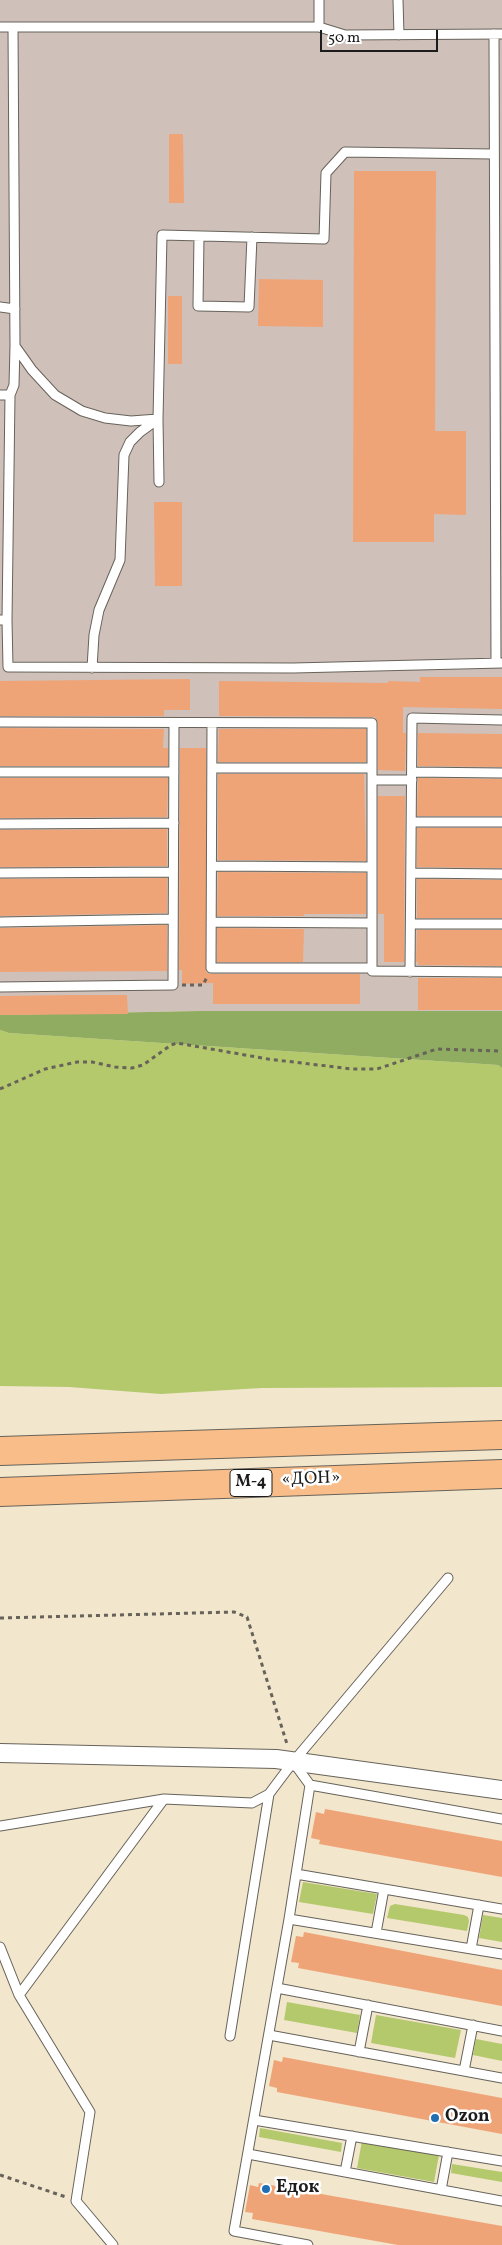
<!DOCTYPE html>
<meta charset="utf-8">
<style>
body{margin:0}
#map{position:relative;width:502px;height:2245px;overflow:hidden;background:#f2e6cd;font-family:Vollkorn,serif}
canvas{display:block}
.scale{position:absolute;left:320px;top:30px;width:118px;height:22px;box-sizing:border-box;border:2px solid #1c1c1c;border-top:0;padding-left:6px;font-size:15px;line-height:18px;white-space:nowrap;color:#1c1c1c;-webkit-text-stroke:4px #fff;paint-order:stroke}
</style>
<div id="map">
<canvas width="502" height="2245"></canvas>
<div class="scale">50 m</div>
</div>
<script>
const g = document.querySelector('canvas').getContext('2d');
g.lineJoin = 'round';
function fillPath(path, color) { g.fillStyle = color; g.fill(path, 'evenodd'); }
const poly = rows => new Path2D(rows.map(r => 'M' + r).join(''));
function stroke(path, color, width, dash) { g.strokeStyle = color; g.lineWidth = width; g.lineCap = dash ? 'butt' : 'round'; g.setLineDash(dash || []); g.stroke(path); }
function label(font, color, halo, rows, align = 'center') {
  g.font = font + ' Vollkorn,serif'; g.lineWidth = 5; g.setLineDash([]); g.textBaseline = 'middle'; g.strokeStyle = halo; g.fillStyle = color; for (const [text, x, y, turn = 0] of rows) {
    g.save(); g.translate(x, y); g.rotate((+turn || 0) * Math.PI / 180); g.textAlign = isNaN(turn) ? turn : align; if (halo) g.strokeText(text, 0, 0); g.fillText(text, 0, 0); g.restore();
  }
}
const industrial = poly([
 [0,0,502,0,502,1011,199,1011,0,1015]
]);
const green = poly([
 [0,1030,9,1033,498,1065,502,1068,502,1387,261,1388,161,1394,69,1387,0,1386],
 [303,1882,377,1894,373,1914,299,1902],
 [395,1904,464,1915,468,1917,469,1921,467,1931,387,1918,390,1906],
 [483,1915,502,1918,502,1942,479,1938],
 [287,2002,360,2015,357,2033,284,2020],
 [376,2015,461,2030,455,2058,371,2043],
 [476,2039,502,2044,502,2061,473,2055],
 [260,2128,342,2143,341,2152,259,2137],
 [362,2141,439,2155,434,2182,357,2168],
 [452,2164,502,2172,502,2182,451,2173]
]);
const forest = poly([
 [199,1011,502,1011,502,1068,498,1065,9,1033,0,1030,0,1015]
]);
const building = poly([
 [169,134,183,134,184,203,169,203],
 [354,171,436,171,435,431,466,431,466,515,434,514,434,542,353,542],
 [259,279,323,280,323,327,258,326],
 [168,296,182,296,182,364,168,364],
 [154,502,182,502,182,586,155,586],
 [420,677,502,677,502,709,403,707,403,733,406,733,405,771,378,770,378,723,375,717,219,716,219,681,388,683,388,681,420,682],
 [190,679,190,710,164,710,164,716,0,716,0,681],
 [0,728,164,729,163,748,168,748,168,766,0,766],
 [219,729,366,729,366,762,218,762],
 [418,733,502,734,502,767,418,766],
 [180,748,206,748,206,972,211,974,360,974,360,1004,213,1004,213,983,182,984,182,970,179,970],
 [218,774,364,774,366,861,218,860],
 [0,778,168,778,167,817,0,818],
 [418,778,502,779,502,816,417,816],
 [378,796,405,796,404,962,384,962,384,914,378,914],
 [417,828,502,828,502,868,417,867],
 [167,829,167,866,0,867,0,830],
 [218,872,366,873,366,914,304,914,304,916,217,916],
 [167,878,167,913,0,916,0,879],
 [417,879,502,880,502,918,417,918],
 [167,925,167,971,0,972,0,928],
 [217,928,304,929,303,962,217,962],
 [417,930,502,930,502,966,418,965,418,962,416,962],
 [418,978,502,978,502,1010,418,1010],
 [72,995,127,995,128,1014,0,1015,0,996],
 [325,1809,502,1841,502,1877,319,1844,320,1840,311,1838,316,1812,324,1814],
 [304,1932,502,1970,502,2006,298,1968,299,1963,291,1962,296,1936,303,1937],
 [283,2057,502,2098,502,2134,277,2092,277,2088,269,2086,274,2060,282,2062],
 [259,2183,502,2226,502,2245,398,2245,252,2219,253,2213,245,2212,250,2185,258,2187]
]);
const path = poly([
 [182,985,203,985,207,977],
 [0,1089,45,1069,77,1062,92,1062,115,1067,132,1068,143,1065,171,1045,177,1043,268,1059,352,1069,377,1069,437,1049,502,1051],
 [0,1618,234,1612,247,1617,287,1744],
 [0,2175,66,2197]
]);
const lane = poly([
 [319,0,319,27],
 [398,0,399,35],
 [0,27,319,27,345,35,502,34],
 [494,34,496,663],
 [199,236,198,306,249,307,252,237],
 [0,307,15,309],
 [15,346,32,370,55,395,82,411,105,418,131,421,158,419],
 [0,395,10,395],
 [159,482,158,419,162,235,324,239,326,173,345,152,493,154],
 [0,620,7,620,10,395,14,385,15,346,13,27],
 [7,620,8,667,293,668,502,663],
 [92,668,94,635,99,610,120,560,124,455,130,442,140,432,158,419],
 [0,722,372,723,372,971,502,972],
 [212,723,211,968,372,968],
 [212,768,372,768],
 [0,772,174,772],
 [412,772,502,773],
 [372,780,412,780],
 [412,822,502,822],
 [0,824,174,823],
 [212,866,372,867],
 [0,873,173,872],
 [411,873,502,874],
 [0,922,173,919],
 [211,922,371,923],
 [411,924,502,924],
 [410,972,412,718,502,720],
 [0,987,173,985,174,723],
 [294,1763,310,1785,502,1819],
 [0,1826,164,1799,252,1803,269,1794,293,1762,448,1578],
 [296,1874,502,1909],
 [289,1919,502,1954],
 [376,1933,384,1889],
 [0,1947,19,1995,90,2112,76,2201,113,2245],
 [471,1949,479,1905],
 [277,1988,502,2031],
 [19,1995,164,1799],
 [269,2035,502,2078],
 [230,2036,269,1794],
 [359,2052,368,2005],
 [464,2071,473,2025],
 [254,2120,502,2161],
 [248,2154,502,2201],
 [345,2172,352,2136],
 [441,2190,448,2152],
 [308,2245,234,2231,289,1919,310,1785]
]);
const street = poly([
 [0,1753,276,1759,502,1790]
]);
const highway = poly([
 [0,1451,502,1435],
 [0,1492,502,1474]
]);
const markers = [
 [435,2118,5,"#1f6fb2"],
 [266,2189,5,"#1f6fb2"]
];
const shields = [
 [251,1483,42]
];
const shieldNames = [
 ["М-4",251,1483]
];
const streetNames = [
 ["«ДОН»",311,1480,-2]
];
const poiNames = [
 ["Ozon",445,2118],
 ["Едок",276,2189]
];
fillPath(industrial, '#cfc0ba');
fillPath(green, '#b4c86c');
fillPath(forest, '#8fac60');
fillPath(building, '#efa477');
stroke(lane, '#67635a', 11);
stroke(street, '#67635a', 20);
stroke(highway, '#67635a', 30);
stroke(path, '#67635a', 3, [4, 4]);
stroke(lane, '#fff', 9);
stroke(street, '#fff', 18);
stroke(highway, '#f8bd88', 28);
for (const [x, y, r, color] of markers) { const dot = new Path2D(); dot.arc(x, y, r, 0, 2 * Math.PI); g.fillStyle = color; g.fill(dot); stroke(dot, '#fff', 2); }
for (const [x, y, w] of shields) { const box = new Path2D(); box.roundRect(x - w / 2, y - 13.5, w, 27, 4); g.fillStyle = '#fff'; g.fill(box); stroke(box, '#1c1c1c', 1); }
label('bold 16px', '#1c1c1c', null, shieldNames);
label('18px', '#1c1c1c', '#fff', streetNames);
label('bold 18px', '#1c1c1c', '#fff', poiNames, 'left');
</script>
